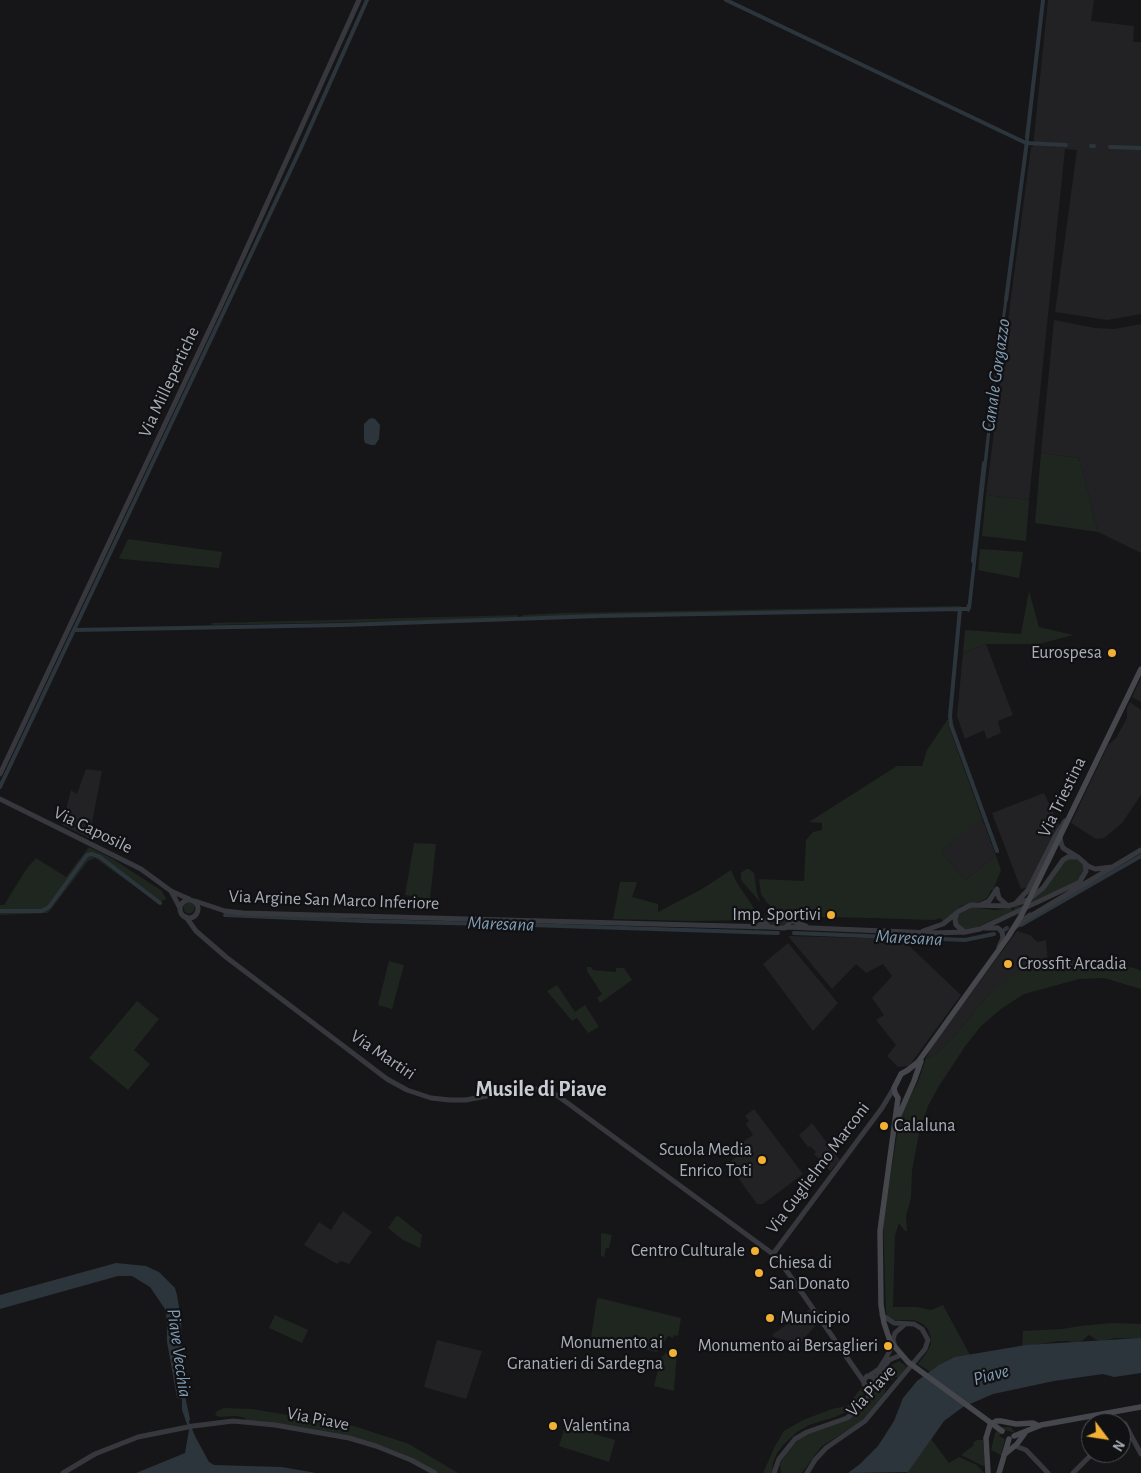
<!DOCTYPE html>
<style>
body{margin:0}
#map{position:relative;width:1141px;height:1473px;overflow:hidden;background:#161618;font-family:"Alegreya Sans",sans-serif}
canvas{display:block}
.north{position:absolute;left:1081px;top:1413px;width:50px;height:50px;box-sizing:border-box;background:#111113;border:1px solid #4d4f55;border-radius:50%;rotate:121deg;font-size:14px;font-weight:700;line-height:20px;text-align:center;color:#a8adb8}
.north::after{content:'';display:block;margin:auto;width:18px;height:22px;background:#f2b134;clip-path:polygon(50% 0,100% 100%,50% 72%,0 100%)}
</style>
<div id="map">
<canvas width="1141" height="1473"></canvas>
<div class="north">N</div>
</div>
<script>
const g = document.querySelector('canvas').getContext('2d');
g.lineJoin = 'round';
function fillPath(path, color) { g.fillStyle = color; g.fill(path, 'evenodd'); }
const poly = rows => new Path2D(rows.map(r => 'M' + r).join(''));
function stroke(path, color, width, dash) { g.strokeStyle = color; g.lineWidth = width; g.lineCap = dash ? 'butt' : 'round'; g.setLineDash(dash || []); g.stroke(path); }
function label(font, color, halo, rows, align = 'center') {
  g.font = font + ' "Alegreya Sans",sans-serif'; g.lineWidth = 4.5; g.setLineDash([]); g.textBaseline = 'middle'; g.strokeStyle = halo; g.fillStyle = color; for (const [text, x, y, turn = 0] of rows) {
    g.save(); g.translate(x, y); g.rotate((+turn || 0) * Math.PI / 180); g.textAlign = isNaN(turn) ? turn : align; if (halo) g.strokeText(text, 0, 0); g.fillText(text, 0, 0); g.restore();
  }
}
const built = poly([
 [1048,0,1094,0,1091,21,1134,26,1133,42,1141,42,1141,314,1107,320,1055,312,1077,150,1065,149,1029,500,986,495,1011,297,1031,147,1033,147],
 [1054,320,1095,328,1114,329,1141,324,1141,553,1098,532,1079,458,1041,453],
 [986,644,1013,715,998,721,1001,733,987,739,984,730,965,739,957,716,963,653],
 [1141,678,1141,702,1132,697],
 [1130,702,1141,710,1141,795,1122,823,1104,838,1096,839,1071,823,1108,745,1116,738,1127,718,1127,708],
 [86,769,102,771,89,838,62,825,71,790,77,794],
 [1044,793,1060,827,1032,886,1021,889,992,813],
 [980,818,982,818,996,856,965,880,941,852],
 [1017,931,1030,935,1037,942,1046,940,1048,963,1040,964,989,994,948,1043,932,1057,926,1058,933,1044],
 [788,936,902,939,961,995,909,1066,898,1067,887,1056,896,1045,876,1020,884,1015,872,998,892,976,883,964,866,973,856,964,832,989],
 [788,943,838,1003,813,1031,763,964],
 [754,1109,803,1174,763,1204,757,1204,728,1164,744,1149,740,1144,753,1135,746,1124,749,1121,745,1116],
 [812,1123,840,1160,830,1171,814,1154,816,1152,810,1146,808,1147,799,1135],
 [343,1211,372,1232,349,1264,341,1261,337,1264,304,1245,319,1222,331,1230],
 [810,1309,819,1322,799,1344,773,1337,773,1334],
 [437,1340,482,1351,466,1399,424,1387]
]);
const green = poly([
 [1041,453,1079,458,1098,532,1035,523],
 [986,495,1029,500,1026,541,982,536],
 [128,539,222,552,219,568,122,559,119,558],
 [980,549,1023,552,1019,578,978,570],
 [1029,591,1039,627,1073,635,1039,644,986,644,963,653,965,630,1021,634],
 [960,606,965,608,521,617,523,615,561,613],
 [518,615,518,617,407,621,212,625,212,623],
 [948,719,949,727,982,818,941,852,965,880,996,856,1001,870,993,890,991,890,987,898,979,902,961,906,943,921,940,918,935,920,833,917,833,913,830,913,829,917,802,917,786,910,774,909,766,902,761,894,759,879,804,881,806,840,813,832,822,830,822,823,809,822,897,766,922,766,927,750],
 [414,843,436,844,430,899,405,895],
 [89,847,113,859,162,891,166,899,158,903,95,858,88,861,48,913,0,915,0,905,4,905,27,868,36,858,66,877],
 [1073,858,1081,861,1084,867,1084,872,1079,880,1014,910,1014,907,1023,905,1038,895,1064,861],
 [746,869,749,869,754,873,757,893,760,902,741,880,741,873],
 [731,870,737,883,762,920,691,921,613,919,620,882,637,882,632,897,658,904,658,912,702,889],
 '183.5 908a5.5 5.5 0 1 1 11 0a5.5 5.5 0 1 1-11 0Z',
 [971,907,995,910,1012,908,1013,911,977,927,967,929,960,927,957,922,958,916,962,911],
 [772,917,786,920,786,925,770,925,768,923,768,920],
 [1074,960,1106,961,1137,969,1141,971,1141,989,1104,978,1079,979,1024,994,1001,1009,981,1026,966,1045,939,1086,928,1106,919,1133,912,1171,911,1198,906,1216,907,1231,905,1231,899,1223,895,1235,893,1307,916,1307,931,1310,943,1305,970,1355,931,1372,918,1364,927,1352,931,1344,931,1338,928,1329,923,1324,914,1320,893,1320,887,1317,886,1311,883,1222,899,1122,907,1102,918,1082,926,1058,932,1057,948,1043,989,994,1015,973,1040,964],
 [389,961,404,965,392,1009,378,1005],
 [587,967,591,967,593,970,616,972,616,968,624,968,632,980,600,1003,597,998,602,994,587,971],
 [557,985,575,1012,585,1005,599,1027,588,1033,577,1018,572,1021,547,991],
 [137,1001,159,1019,134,1050,150,1064,128,1090,89,1058],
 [397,1215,422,1235,420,1248,403,1240,388,1228],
 [602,1233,612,1235,609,1248,606,1248,604,1257,601,1256,601,1234],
 [599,1298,681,1318,678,1336,674,1335,673,1338,668,1336,657,1352,591,1337,597,1299],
 [275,1315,308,1330,302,1343,269,1328],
 [1111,1323,1141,1324,1141,1339,1115,1338,1100,1342,1089,1335,1082,1341,1076,1343,1069,1341,1059,1341,1022,1347,1023,1331,1062,1329,1080,1326],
 [667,1352,677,1352,674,1391,654,1386,661,1358],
 [899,1361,906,1366,905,1369,899,1377,894,1377,886,1386,884,1395,867,1415,860,1422,821,1447,802,1473,781,1473,780,1465,783,1457,788,1449,801,1437,812,1431,850,1418,857,1414,868,1403,890,1366],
 [862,1387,864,1396,853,1409,835,1417,809,1425,797,1432,783,1445,777,1453,773,1463,772,1473,763,1473,775,1446,784,1431,803,1420,832,1409,847,1406],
 [224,1408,252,1409,354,1426,409,1444,458,1473,439,1473,400,1453,369,1441,356,1438,299,1427,246,1420,245,1418,237,1416,219,1417,215,1415,217,1411],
 [566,1423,575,1424,595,1430,594,1434,615,1440,609,1462,559,1446],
 [1004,1427,1011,1427,1015,1433,1005,1430,999,1436,1005,1439,1001,1455,991,1450,995,1433,997,1430],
 [931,1439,949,1463,959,1457,977,1465,984,1473,906,1473],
 [977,1440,983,1440,985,1465,983,1466,961,1455,974,1445,973,1443]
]);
const water = poly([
 [1005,295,1008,296,995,390,971,608,969,612,967,611,986,441],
 [372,418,375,419,380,425,379,439,375,445,371,445,365,443,364,440,364,424,369,419],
 [116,1263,146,1266,159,1272,175,1288,177,1295,181,1319,182,1354,187,1395,185,1396,190,1419,189,1422,196,1438,209,1462,214,1465,282,1467,316,1473,136,1473,185,1453,189,1430,182,1410,182,1399,177,1398,167,1342,167,1321,165,1309,150,1287,132,1276,118,1276,0,1309,0,1295],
 [1141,1338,1141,1373,1114,1377,1103,1374,1054,1381,993,1394,963,1407,944,1421,908,1472,848,1473,860,1464,878,1446,894,1421,903,1398,917,1381,939,1365,955,1357,1026,1345]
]);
const canal = poly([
 [726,0,1026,143,1066,145],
 [1027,138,1043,0],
 [1091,146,1094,146],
 [1110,147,1141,148],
 [1006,300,1027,141],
 [973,561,984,463],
 [960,609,950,716,951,725,997,851],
 [75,630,342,625,599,616,960,609,968,609,969,605],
 [0,787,300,150,367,0],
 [0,911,42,911,49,907,87,855,92,854,100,857,160,903],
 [225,915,363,921,530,925,778,933],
 [1021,925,1141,856],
 [1004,930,1007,928],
 [794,933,965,940,994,934]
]);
const tertiary = poly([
 [0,774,222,303,359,0],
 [0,799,141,869,171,891,189,899],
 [1060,837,1061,843,1063,848,1076,856],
 [1079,883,1086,871,1085,863],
 [997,890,999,898,1008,906],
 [171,891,180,908],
 '180 909a9 9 0 1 1 18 0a9 9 0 1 1-18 0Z',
 [195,901,225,911,243,913,769,927],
 [1016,903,1028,890,1056,835,1065,821],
 [980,905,989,901,997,889],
 [957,913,955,919,956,925,965,932],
 [186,917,196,931,226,957,387,1079,407,1090,431,1098,450,1100,466,1100,528,1088,548,1091,558,1096,777,1257,864,1382],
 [1029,917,1141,850],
 [789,920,806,926],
 [756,927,765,922,768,917,773,915,784,917,789,920,789,924,785,928,769,927,765,922],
 [787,927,933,933,965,932,980,929,1080,882],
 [1015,927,1030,915],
 [985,928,998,928,1002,932,1003,938,999,947],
 [923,931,943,924,959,911,971,905,1008,906,1028,900,1043,888,1063,860,1068,857,1078,857,1088,866,1095,869,1112,867],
 [773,1254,882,1108,894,1088],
 [895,1347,893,1339,895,1333,904,1325],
 [870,1375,879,1369,886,1358,891,1348,890,1342],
 [875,1380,889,1360,901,1355],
 [1121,1427,1125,1424,1141,1454],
 [1015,1446,1026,1450,1048,1473],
 [63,1473,95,1454,138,1437,193,1426,233,1421,275,1425,349,1438,376,1446,411,1460,435,1473],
 [774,1473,779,1459,795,1439,807,1432,847,1418,860,1407,869,1396,875,1383,873,1377,867,1376,864,1380,864,1384,868,1387,872,1386],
 [807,1473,815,1460,826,1448,865,1421,925,1349,928,1340,922,1329,914,1324,894,1323,882,1315],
 [1073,1473,1093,1453]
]);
const secondary = poly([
 [1048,861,1141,669],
 [898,1098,880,1231,881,1305,884,1323,890,1341,908,1362],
 [898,1098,895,1093,894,1088,901,1074,908,1070,918,1062,1008,937,1021,916],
 [899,1115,914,1081,921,1061],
 [1014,1436,1041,1425,1141,1407],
 [1004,1455,1017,1444,1025,1433],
 [988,1473,986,1438,990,1425,996,1421,1001,1421,1016,1424,1033,1423,1039,1426],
 [999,1473,1009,1439]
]);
const secondaryBridge = poly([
 [1021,916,1048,861],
 [908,1362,1002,1431]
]);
const markers = [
 [1112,653,5,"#f2b134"],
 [831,915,5,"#f2b134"],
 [1008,964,5,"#f2b134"],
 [884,1126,5,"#f2b134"],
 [762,1160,5,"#f2b134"],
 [755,1251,5,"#f2b134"],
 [759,1273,5,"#f2b134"],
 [770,1318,5,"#f2b134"],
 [888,1346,5,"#f2b134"],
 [673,1353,5,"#f2b134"],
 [553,1426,5,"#f2b134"]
];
const streetNames = [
 ["Via Millepertiche",169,382,-65],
 ["Via Triestina",1062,797,-64],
 ["Via Caposile",93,830,26],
 ["Via Argine San Marco Inferiore",334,900,2],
 ["Via Martiri",383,1055,34],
 ["Via Guglielmo Marconi",818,1168,-53],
 ["Via Piave",871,1391,-47],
 ["Via Piave",318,1419,11]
];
const poiNames = [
 ["Eurospesa",1102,653],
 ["Imp. Sportivi",821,915],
 ["Crossfit Arcadia",1018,964,"left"],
 ["Calaluna",894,1126,"left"],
 ["Scuola Media",752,1150],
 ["Enrico Toti",752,1171],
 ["Centro Culturale",745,1251],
 ["Chiesa di",769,1263,"left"],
 ["San Donato",769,1284,"left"],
 ["Municipio",780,1318,"left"],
 ["Monumento ai",663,1343],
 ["Granatieri di Sardegna",663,1364],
 ["Monumento ai Bersaglieri",878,1346],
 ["Valentina",563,1426,"left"]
];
const waterNames = [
 ["Canale Gorgazzo",996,375,-82],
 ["Maresana",501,924,2],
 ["Maresana",909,938,3],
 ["Piave Vecchia",179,1353,82],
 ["Piave",991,1375,-15]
];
const districtNames = [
 ["Musile di Piave",541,1089]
];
fillPath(built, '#222225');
fillPath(green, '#1e261f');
fillPath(water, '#2c353c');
stroke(canal, '#2c353c', 4);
stroke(tertiary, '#37383d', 5);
stroke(secondary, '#45474d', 5.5);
stroke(secondaryBridge, '#45474d', 5.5);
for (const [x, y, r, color] of markers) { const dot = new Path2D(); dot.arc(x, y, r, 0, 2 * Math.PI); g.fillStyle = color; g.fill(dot); stroke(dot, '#111113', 2); }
label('18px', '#a8adb8', '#111113', streetNames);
label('18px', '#a8adb8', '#111113', poiNames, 'right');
label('italic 19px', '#7f9bb3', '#111113', waterNames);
label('bold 22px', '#c9ccd4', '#111113', districtNames);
</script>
